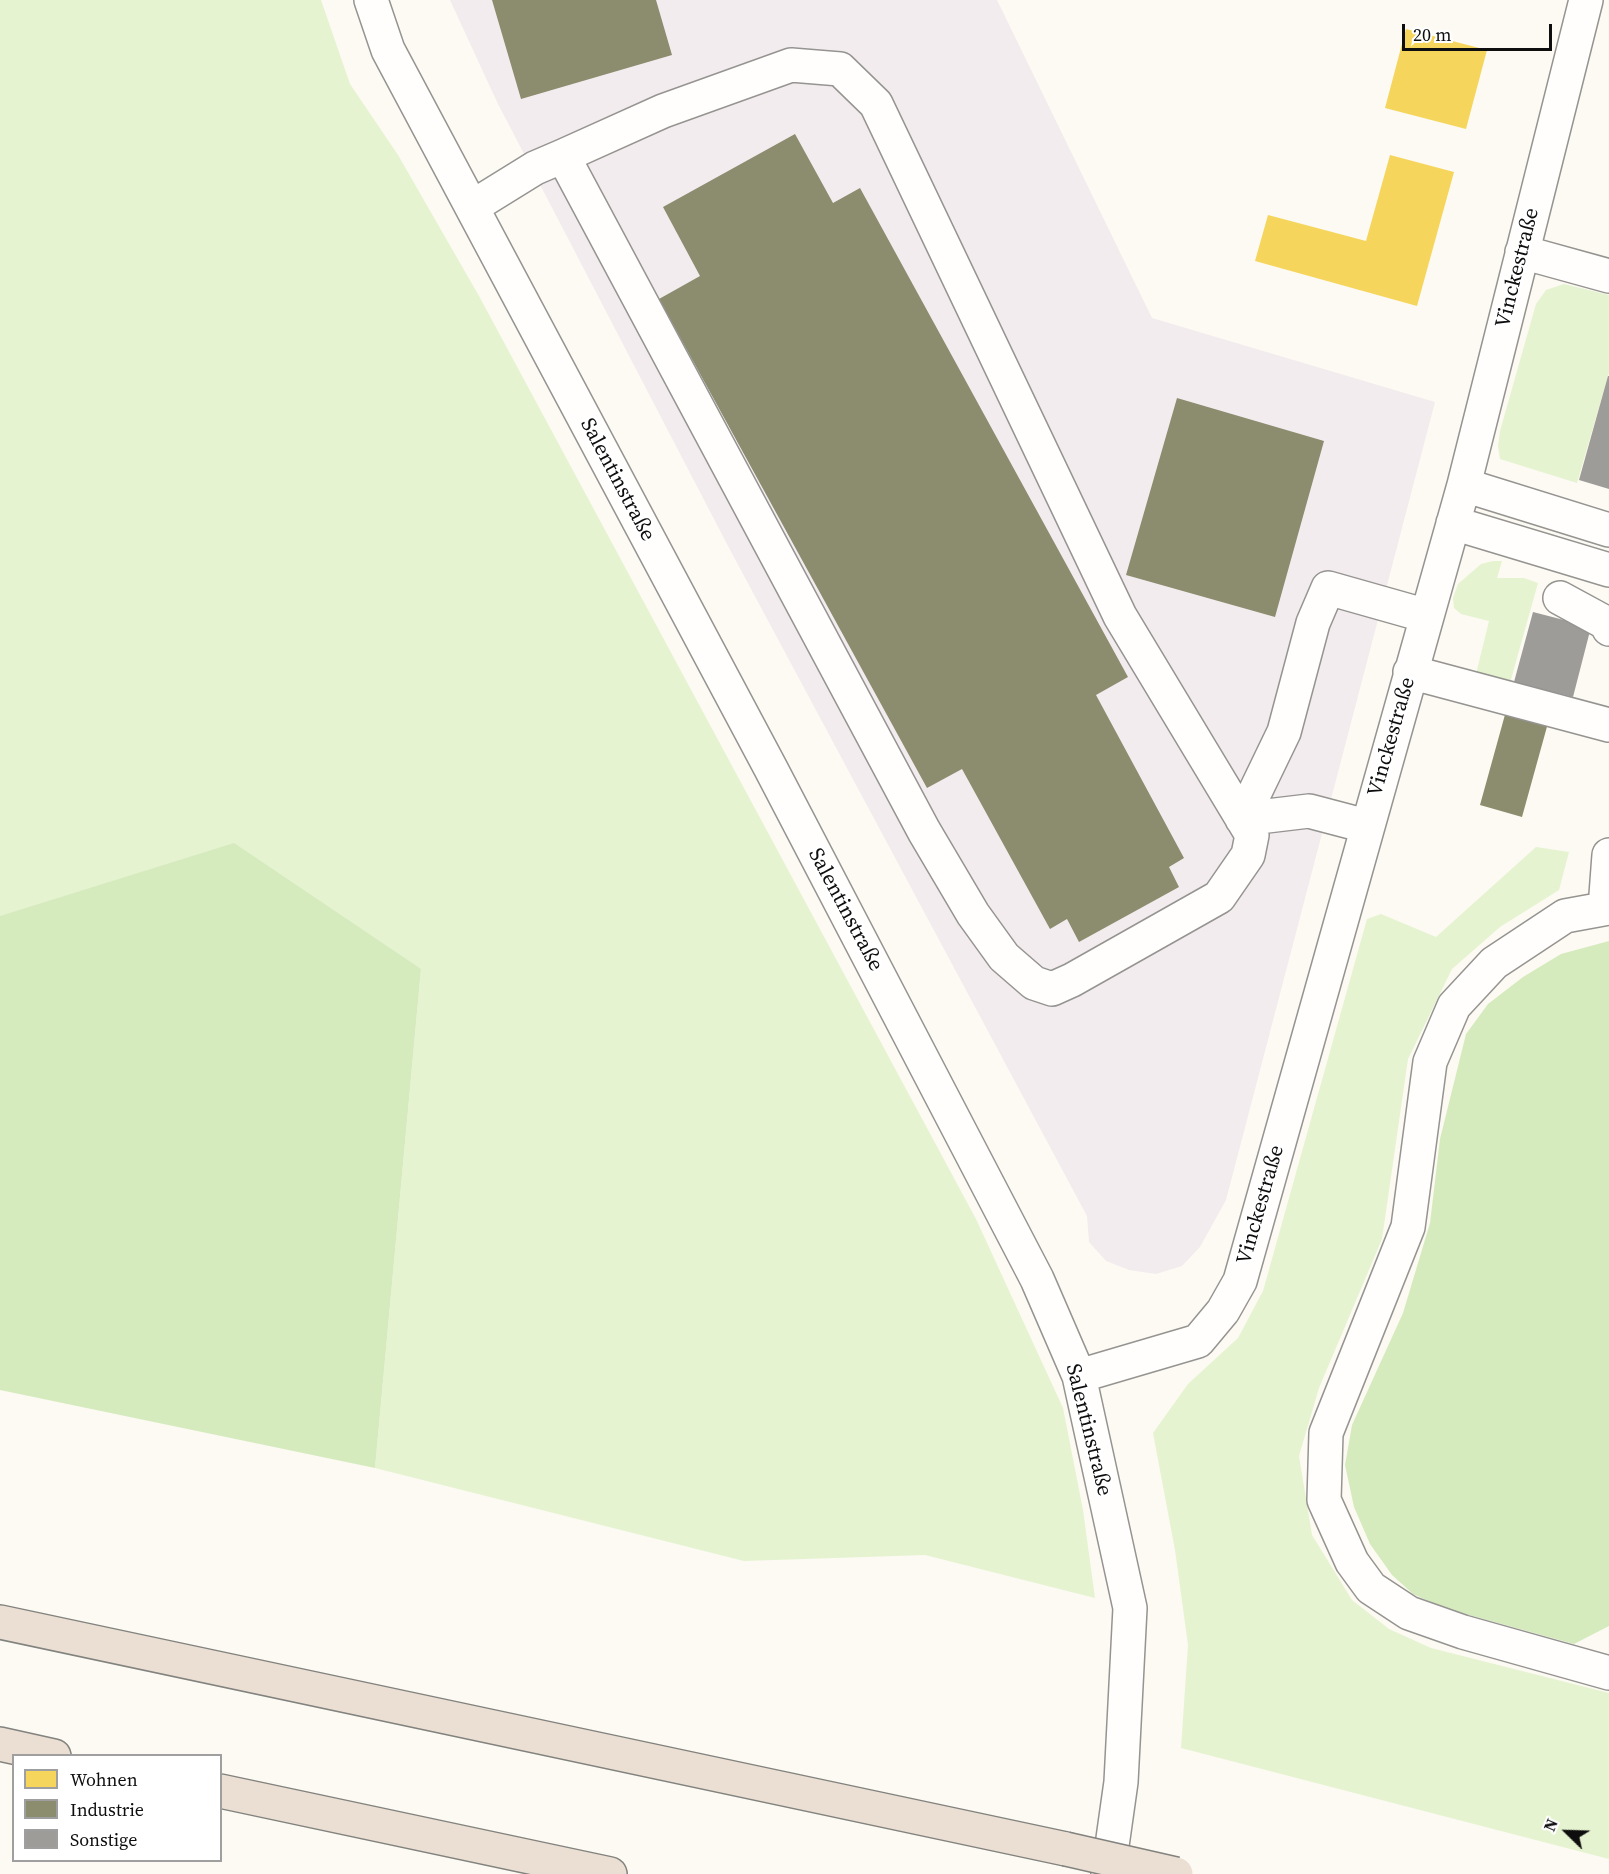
<!DOCTYPE html>
<meta charset="utf-8">
<style>
body{margin:0}
#map{position:relative;width:1609px;height:1874px;overflow:hidden;background:#fcfaf2;font-family:"Source Serif 4",serif}
canvas{display:block}
.legend{position:absolute;left:12px;top:1754px;width:210px;height:108px;box-sizing:border-box;background:#fff;border:2px solid #9f9f9f;margin:0;padding:8px 10px;list-style:none;font-size:18px;color:#0e0e0e}
.legend li{display:flex;align-items:center;gap:12px;height:30px}
.legend b{width:30px;border:2px solid #9f9f9f}
.north{position:absolute;left:1537px;top:1802px;width:60px;height:60px;-webkit-text-stroke:4px #fff;paint-order:stroke;rotate:293deg;font-size:16px;font-weight:700;line-height:24px;text-align:center;color:#0e0e0e}
.north::after{content:'';display:block;margin:auto;width:21px;height:27px;background:#0e0e0e;clip-path:polygon(50% 0,100% 100%,50% 72%,0 100%)}
.scale{position:absolute;left:1402px;top:24px;width:150px;height:27px;box-sizing:border-box;border:3px solid #0e0e0e;border-top:0;padding-left:8px;font-size:18px;line-height:21px;white-space:nowrap;color:#0e0e0e;-webkit-text-stroke:4px #fff;paint-order:stroke}
</style>
<div id="map">
<canvas width="1609" height="1874"></canvas>
<ul class="legend">
<li><b style="height:16px;background:#f6d55c"></b>Wohnen</li>
<li><b style="height:16px;background:#8c8c6e"></b>Industrie</li>
<li><b style="height:16px;background:#9e9c98"></b>Sonstige</li>
</ul>
<div class="north">N</div>
<div class="scale">20 m</div>
</div>
<script>
const g = document.querySelector('canvas').getContext('2d');
g.lineJoin = 'round';
function fillPath(path, color) { g.fillStyle = color; g.fill(path, 'evenodd'); }
const poly = rows => new Path2D(rows.map(r => 'M' + r).join(''));
function stroke(path, color, width, dash) { g.strokeStyle = color; g.lineWidth = width; g.lineCap = dash ? 'butt' : 'round'; g.setLineDash(dash || []); g.stroke(path); }
function label(font, color, halo, rows, align = 'center') {
  g.font = font + ' "Source Serif 4",serif'; g.lineWidth = 6; g.setLineDash([]); g.textBaseline = 'middle'; g.strokeStyle = halo; g.fillStyle = color; for (const [text, x, y, turn = 0] of rows) {
    g.save(); g.translate(x, y); g.rotate((+turn || 0) * Math.PI / 180); g.textAlign = isNaN(turn) ? turn : align; if (halo) g.strokeText(text, 0, 0); g.fillText(text, 0, 0); g.restore();
  }
}
const industrial = poly([
 [450,0,997,0,1152,318,1435,402,1226,1200,1200,1247,1182,1266,1156,1274,1129,1270,1106,1261,1089,1242,1087,1216,728,546,497,102]
]);
const green = poly([
 [0,0,321,0,350,84,398,155,479,296,976,1219,1063,1408,1083,1510,1095,1598,925,1555,744,1561,375,1468,421,969,0,916],
 [1564,284,1609,295,1609,373,1577,483,1500,459,1498,446,1500,431,1536,304,1546,290],
 [1493,561,1502,561,1497,578,1524,578,1538,583,1510,683,1476,674,1489,621,1461,614,1454,608,1453,598,1458,584,1481,564],
 [1536,847,1569,852,1559,890,1500,927,1452,969,1408,1059,1382,1239,1319,1388,1299,1456,1312,1535,1352,1600,1389,1629,1431,1648,1609,1693,1609,1859,1181,1748,1188,1645,1175,1550,1153,1433,1188,1384,1238,1338,1263,1291,1367,919,1381,914,1436,937]
]);
const forest = poly([
 [234,843,421,969,375,1468,0,1390,0,916],
 [1609,941,1609,1626,1574,1644,1444,1608,1413,1594,1392,1575,1370,1544,1354,1507,1345,1465,1352,1425,1403,1313,1430,1223,1440,1139,1466,1034,1488,1004,1523,977,1561,954]
]);
const homes = poly([
 [1406,29,1487,50,1466,129,1385,108],
 [1390,155,1454,172,1417,306,1255,261,1268,215,1366,241]
]);
const industry = poly([
 [492,0,656,0,672,55,521,99],
 [795,134,833,203,860,188,1128,677,1096,695,1184,858,1169,867,1179,887,1079,942,1067,919,1050,929,962,769,927,788,659,299,700,276,663,207],
 [1177,398,1324,441,1275,617,1126,575],
 [1506,711,1548,723,1522,817,1480,805]
]);
const building = poly([
 [1608,376,1609,376,1609,489,1579,480],
 [1533,612,1591,627,1573,697,1514,682]
]);
const minor = poly([
 [371,0,388,50,770,767,1037,1279,1079,1376,1130,1608,1121,1782,1108,1874],
 [472,207,535,168,563,156,663,111,791,65,840,69,876,104,1120,616,1252,835,1248,855,1219,897,1072,980,1052,989,1034,983,1004,957,973,914,924,831,563,156],
 [1522,252,1609,276],
 [1464,485,1609,530],
 [1453,523,1609,570],
 [1560,598,1606,623,1609,629],
 [1410,672,1609,725],
 [1242,819,1284,732,1313,623,1328,588,1427,616],
 [1242,819,1309,811,1366,826],
 [1605,908,1609,855],
 [1609,908,1565,916,1494,963,1454,1006,1430,1062,1408,1227,1326,1433,1324,1500,1352,1562,1371,1588,1409,1613,1463,1632,1609,1673],
 [1079,1376,1198,1341,1223,1311,1240,1281,1464,485,1586,0]
]);
const highway = poly([
 [0,1622,1066,1849],
 [0,1744,54,1756],
 [220,1791,610,1874]
]);
const highwayBridge = poly([
 [1066,1849,1176,1874]
]);
const streetNames = [
 ["Vinckestraße",1518,268,-76],
 ["Salentinstraße",617,480,62],
 ["Vinckestraße",1392,737,-74],
 ["Salentinstraße",845,910,62],
 ["Vinckestraße",1261,1205,-74],
 ["Salentinstraße",1088,1430,76]
];
fillPath(industrial, '#f3ecef');
fillPath(green, '#e5f3d0');
fillPath(forest, '#d5ebbe');
fillPath(homes, '#f6d55c');
fillPath(industry, '#8c8c6e');
fillPath(building, '#9e9c98');
stroke(minor, '#959491', 36);
stroke(highway, '#82827e', 36);
stroke(minor, '#fffefd', 33);
stroke(highway, '#ebdfd4', 33);
stroke(highwayBridge, '#82827e', 36, []);
stroke(highwayBridge, '#ebdfd4', 33);
label('21px', '#0e0e0e', '#fff', streetNames);
</script>
